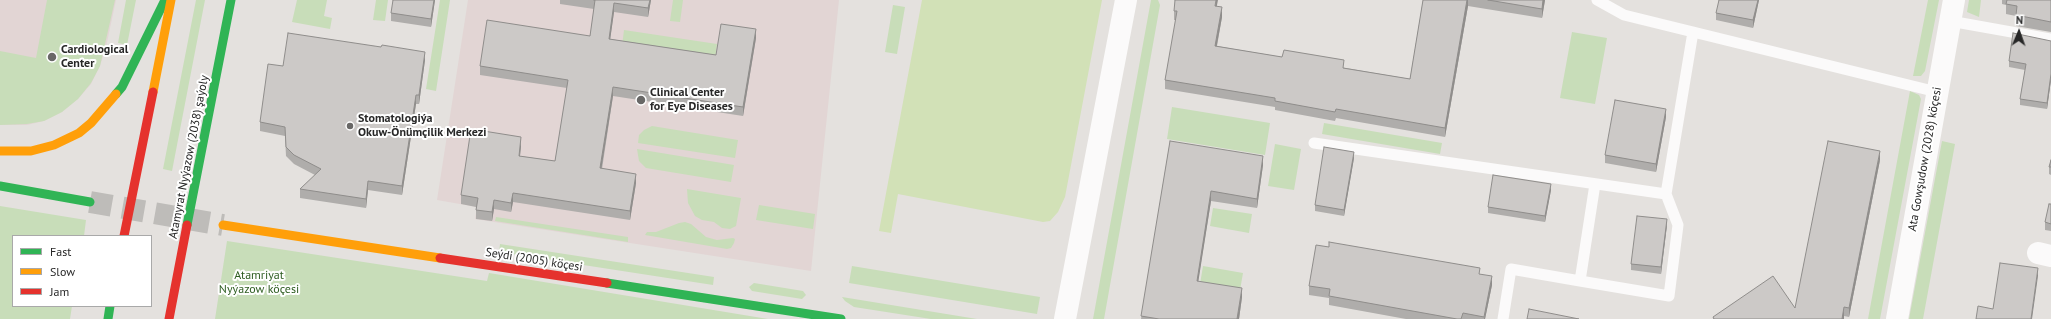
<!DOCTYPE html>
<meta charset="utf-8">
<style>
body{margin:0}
#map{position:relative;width:2051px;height:319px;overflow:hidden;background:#e4e1de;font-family:"PT Sans",sans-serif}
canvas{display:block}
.legend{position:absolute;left:12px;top:235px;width:140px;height:72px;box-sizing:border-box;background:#fff;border:1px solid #a9a9a9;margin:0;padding:5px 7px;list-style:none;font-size:12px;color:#272727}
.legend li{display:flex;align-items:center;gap:8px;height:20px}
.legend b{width:20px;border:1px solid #a9a9a9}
.north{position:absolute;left:1999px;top:12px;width:40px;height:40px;-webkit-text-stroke:3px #fff;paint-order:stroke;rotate:2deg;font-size:11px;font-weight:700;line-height:16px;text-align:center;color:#272727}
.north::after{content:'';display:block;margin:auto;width:14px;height:18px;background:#272727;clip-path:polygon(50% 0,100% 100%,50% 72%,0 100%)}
</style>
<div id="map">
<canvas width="2051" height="319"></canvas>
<ul class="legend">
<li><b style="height:5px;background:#30b455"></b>Fast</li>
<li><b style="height:5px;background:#ff9f0a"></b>Slow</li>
<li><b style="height:5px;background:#e5322d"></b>Jam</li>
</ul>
<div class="north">N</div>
</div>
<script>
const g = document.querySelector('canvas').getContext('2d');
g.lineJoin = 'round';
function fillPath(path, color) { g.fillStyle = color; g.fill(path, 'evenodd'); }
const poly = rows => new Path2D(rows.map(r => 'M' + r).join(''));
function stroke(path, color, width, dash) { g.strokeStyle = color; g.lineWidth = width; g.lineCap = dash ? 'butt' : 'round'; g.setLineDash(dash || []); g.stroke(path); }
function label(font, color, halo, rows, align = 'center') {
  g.font = font + ' "PT Sans",sans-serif'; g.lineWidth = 4; g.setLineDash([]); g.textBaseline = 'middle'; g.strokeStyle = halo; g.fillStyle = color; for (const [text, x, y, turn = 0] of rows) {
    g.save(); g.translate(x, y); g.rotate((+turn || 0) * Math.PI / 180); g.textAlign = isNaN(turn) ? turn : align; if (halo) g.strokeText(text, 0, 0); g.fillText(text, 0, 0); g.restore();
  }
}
const medical = poly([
 [0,0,116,0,106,47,100,66,91,84,78,99,62,112,44,121,27,125,0,125],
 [468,0,839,0,811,271,475,219,477,207,437,200]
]);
const green = poly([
 [47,0,115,0,100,66,91,83,78,99,62,112,44,121,27,124,0,125,0,51,36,58],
 [126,0,136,0,127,45,118,43],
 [196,0,205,0,172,171,163,169],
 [297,0,327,0,324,16,332,18,330,29,292,22],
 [376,0,388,0,385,21,373,20],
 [440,0,450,0,436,91,426,89],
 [673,0,683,0,680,22,670,21],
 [1151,0,1158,0,1160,5,1104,319,1093,319],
 [1928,0,1939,0,1925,71,1921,76,1913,76],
 [1969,0,1981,0,1979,17,1967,12],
 [893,5,905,7,897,54,885,52],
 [624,30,717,44,715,60,622,46],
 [1572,32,1607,38,1595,104,1560,98],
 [1910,91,1919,95,1921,99,1880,319,1868,319],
 [1172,107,1270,123,1265,155,1167,139],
 [1324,123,1442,143,1440,154,1322,134],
 [652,126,738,140,735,158,638,143,639,135,644,130],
 [1942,141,1955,144,1923,319,1909,319],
 [1275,144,1301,149,1294,190,1268,186],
 [637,149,734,165,731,182,646,168,639,161],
 [687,189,741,198,736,226,730,229,722,228,714,222,702,220,695,216,688,203],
 [759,205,815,214,813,229,756,220],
 [0,206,86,220,84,236,13,236,13,306,72,306,70,319,0,319],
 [1213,208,1252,214,1249,233,1210,226],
 [496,217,628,237,628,242,495,221],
 [685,222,691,224,706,237,717,240,733,238,735,239,734,243,731,248,727,249,645,235,647,232,656,232,679,223],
 [227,241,487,281,489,273,768,319,215,319],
 [500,244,714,277,713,285,499,252],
 [852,266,1040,297,1037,314,849,283],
 [1203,266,1243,273,1240,290,1200,284],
 [754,283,803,291,806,295,802,299,752,291,749,287],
 [842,297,977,319,931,319,854,307,845,301]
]);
const pitch = poly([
 [922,0,1102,0,1065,197,1058,212,1050,221,1043,222,898,194,891,233,879,231]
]);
const secondaryTunnel = poly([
 [90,202,223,225]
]);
const lane = poly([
 [1597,0,1624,15,1937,92],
 [1950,21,2051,39],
 [1314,143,1666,194],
 [1580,281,1669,296,1678,225,1666,194,1693,32],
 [1503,319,1511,269,1580,281,1595,184]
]);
const street = poly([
 [2038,253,2051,256],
 [1065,319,1126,0],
 [1897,319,1954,0]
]);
const fast = poly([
 [116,94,122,87,165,0],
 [0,186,90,202],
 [187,225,231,0],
 [607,283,841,319],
 [108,319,110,306]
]);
const slow = poly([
 [153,92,171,0],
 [0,151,31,151,54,145,79,133,91,123,116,94],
 [223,225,440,258]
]);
const jam = poly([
 [124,236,153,92],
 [440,258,607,283],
 [169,319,187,225]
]);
const wall = poly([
 [435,0,431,27,391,21,391,13],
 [560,0,651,0,648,17,614,12,610,39,716,55,756,38,743,116,613,96,602,169,636,183,630,220,513,202,511,212,494,209,492,221,476,219,476,207,461,204,461,195,521,146,520,156,555,161,567,88,480,75,480,66,590,36,594,9,560,4],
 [1423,0,1545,0,1542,18,1468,6,1445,137,1336,118,1335,121,1275,110,1275,107,1165,89,1165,80,1176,20,1174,20,1174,11,1217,6,1222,17,1217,46,1410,79],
 [1759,0,1753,28,1716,20,1716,13],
 [2002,0,2051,0,2051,32,2016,26,2016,16,2006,14,2006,5,2002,4],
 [2051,41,2051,80,2047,109,2020,105,2020,99,2025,70,2009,67,2009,61],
 [425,60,419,104,416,104,402,195,368,190,366,208,300,198,300,189,315,175,294,164,286,156,285,136,260,131,260,122,283,66],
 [1666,117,1656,172,1605,163,1605,155],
 [1170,141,1263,165,1257,208,1211,201,1198,281,1242,297,1239,319,1141,319],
 [1354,158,1344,216,1315,211,1315,205],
 [1880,160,1849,317,1844,316,1844,319,1713,319,1713,317,1795,308],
 [2051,160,2051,175,2049,174,2049,167],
 [1551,190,1545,222,1488,213,1488,207],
 [2051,204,2051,231,2045,230,2045,222],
 [1667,225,1661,274,1631,270,1631,264],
 [1480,274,1492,285,1485,319,1406,319,1329,305,1329,298,1309,295,1309,286]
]);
const shadedWall = poly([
 [434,0,435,0,431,27,431,19],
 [650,0,651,0,648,17,648,8],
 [1216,0,1218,0,1215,15,1215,6],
 [1467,0,1468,0,1468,6,1445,137,1445,128],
 [1543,0,1545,0,1542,18,1542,9],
 [1758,0,1759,0,1753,28,1753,20],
 [614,3,614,12,609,48,609,39],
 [1222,7,1222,17,1215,55,1215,46],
 [756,29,756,38,743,116,743,107],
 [425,52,425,60,419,104,419,95],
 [2051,74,2051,80,2047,109,2047,103],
 [613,87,613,96,600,177,600,168],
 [416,95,416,104,402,195,402,186],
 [1666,109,1666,117,1656,172,1656,164],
 [521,137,521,146,519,165,519,156],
 [1880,151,1880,160,1849,317,1849,308],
 [1354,152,1354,158,1344,216,1344,210],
 [1263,156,1263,165,1257,208,1257,199],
 [636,174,636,183,630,220,630,211],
 [368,181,368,190,366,208,366,199],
 [1551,184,1551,190,1545,222,1545,216],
 [1211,191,1211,201,1197,290,1197,281],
 [513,193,513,202,511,212,511,203],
 [494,200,494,209,492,221,492,212],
 [1667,219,1667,225,1661,274,1661,267],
 [2038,268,2038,276,2032,319,2031,319],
 [1492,276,1492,285,1485,319,1484,319],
 [1242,288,1242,297,1239,319,1237,319],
 [1844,307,1844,319,1842,319]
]);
const building = poly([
 [393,0,434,0,431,19,391,13,393,0],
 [594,0,650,0,648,8,614,3,609,39,716,55,721,24,756,29,743,107,613,87,600,168,636,174,630,211,513,193,511,203,494,200,492,212,476,210,478,198,461,195,471,129,521,137,519,156,555,161,568,80,480,66,487,20,590,36,595,0,594,0],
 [1175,0,1216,0,1215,6,1222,7,1215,46,1282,57,1284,50,1344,60,1343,68,1410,79,1423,0,1467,0,1445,128,1336,109,1335,112,1275,101,1275,98,1165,80,1177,11,1174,11,1175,0],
 [1488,0,1543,0,1542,9,1488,0],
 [1719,0,1758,0,1753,20,1716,13,1719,0],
 [2007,0,2051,0,2051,22,2016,15,2017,6,2006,4,2007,0],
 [288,33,381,47,382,45,425,52,419,95,416,95,402,186,368,181,366,199,300,189,321,169,294,155,286,147,285,127,260,122,268,64,283,66,288,33],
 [2013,33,2051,41,2051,74,2047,103,2020,99,2026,64,2009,61,2013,33],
 [1615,100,1666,109,1656,164,1605,155,1615,100],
 [1170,141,1263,156,1257,199,1211,191,1205,230,1197,281,1242,288,1237,319,1159,319,1141,316,1170,141],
 [1828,141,1880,151,1849,308,1844,307,1842,319,1714,319,1713,317,1773,276,1795,308,1828,141],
 [1324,147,1354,152,1344,210,1315,205,1324,147],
 [2051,160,2051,167,2049,167,2051,160],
 [1493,175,1551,184,1545,216,1488,207,1493,175],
 [2049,204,2051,204,2051,224,2045,222,2049,204],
 [1637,216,1667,219,1661,267,1631,264,1637,216],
 [1329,242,1480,268,1479,274,1492,276,1484,317,1463,313,1461,319,1457,319,1329,296,1330,289,1309,286,1316,245,1329,247,1329,242],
 [2000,263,2038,268,2031,319,1976,319,1978,306,1993,309,2000,263],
 [1529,309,1579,319,1527,319,1529,309]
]);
const markers = [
 [52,57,5,"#696867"],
 [641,100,5,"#696867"],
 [350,126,4,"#696867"]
];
const poiNames = [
 ["Cardiological",61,50],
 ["Center",61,64],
 ["Clinical Center",650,93],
 ["for Eye Diseases",650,107],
 ["Stomatologiýa",358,119],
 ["Okuw-Önümçilik Merkezi",358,133]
];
const streetNames = [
 ["Atamyrat Nyýazow (2038) şaýoly",189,157,-79],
 ["Ata Gowşudow (2028) köçesi",1925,159,-80],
 ["Seýdi (2005) köçesi",534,260,9]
];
const parkNames = [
 ["Atamriyat",259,276],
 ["Nyýazow köçesi",259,290]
];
fillPath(medical, '#e2d5d4');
fillPath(green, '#c8ddb9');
fillPath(pitch, '#d2e1b7');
stroke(secondaryTunnel, '#bebcb9', 22, [22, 11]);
stroke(lane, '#fbfafa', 11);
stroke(street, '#fbfafa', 22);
stroke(fast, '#30b455', 9);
stroke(slow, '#ff9f0a', 9);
stroke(jam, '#e5322d', 9);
fillPath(wall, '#afadab');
fillPath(shadedWall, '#8f8d8b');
fillPath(building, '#ccc9c7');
stroke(building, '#8f8d8b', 1);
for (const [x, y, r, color] of markers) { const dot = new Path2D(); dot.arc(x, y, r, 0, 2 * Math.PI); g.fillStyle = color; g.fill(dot); stroke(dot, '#fff', 1.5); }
label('bold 12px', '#272727', '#fff', poiNames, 'left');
label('12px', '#272727', '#fff', streetNames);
label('12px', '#2d5c20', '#fff', parkNames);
</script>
